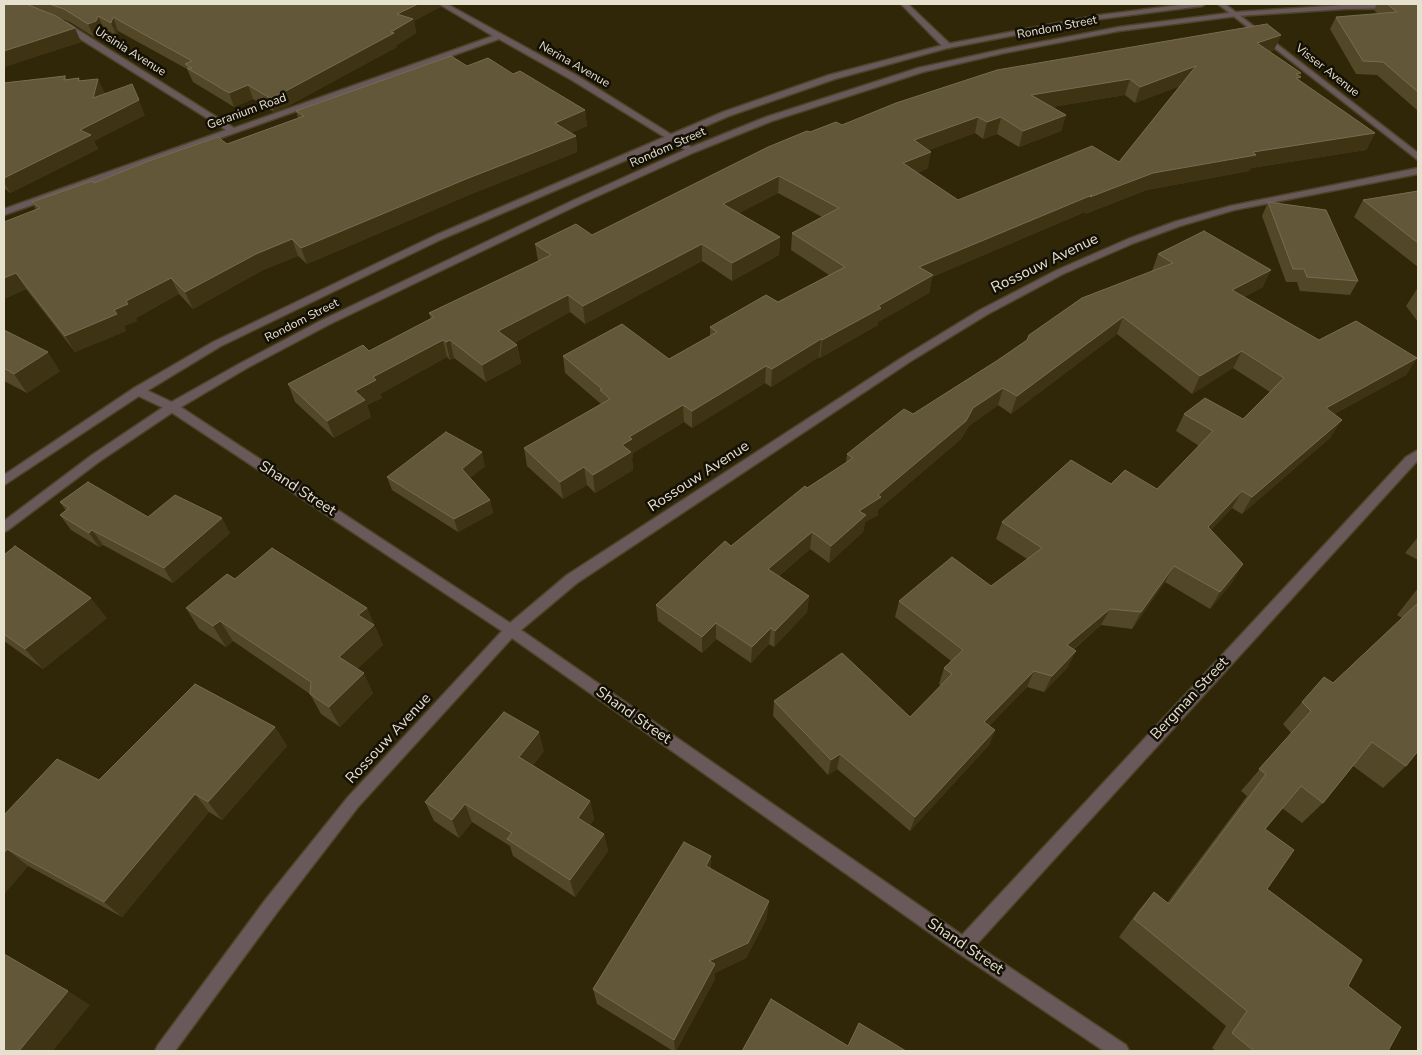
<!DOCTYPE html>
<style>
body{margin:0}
#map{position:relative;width:1422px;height:1055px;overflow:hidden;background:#302608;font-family:"Nunito Sans",sans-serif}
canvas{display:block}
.frame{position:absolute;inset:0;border:5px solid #e6e0cf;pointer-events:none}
</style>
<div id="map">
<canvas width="1422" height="1055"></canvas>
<div class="frame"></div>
</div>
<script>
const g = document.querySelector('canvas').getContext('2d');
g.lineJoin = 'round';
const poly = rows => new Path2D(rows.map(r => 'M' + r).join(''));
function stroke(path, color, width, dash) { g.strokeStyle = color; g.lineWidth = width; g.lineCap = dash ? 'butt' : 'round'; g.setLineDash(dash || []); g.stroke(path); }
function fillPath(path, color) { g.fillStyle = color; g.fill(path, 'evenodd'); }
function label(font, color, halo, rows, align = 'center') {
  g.font = font + ' "Nunito Sans",sans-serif'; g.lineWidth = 5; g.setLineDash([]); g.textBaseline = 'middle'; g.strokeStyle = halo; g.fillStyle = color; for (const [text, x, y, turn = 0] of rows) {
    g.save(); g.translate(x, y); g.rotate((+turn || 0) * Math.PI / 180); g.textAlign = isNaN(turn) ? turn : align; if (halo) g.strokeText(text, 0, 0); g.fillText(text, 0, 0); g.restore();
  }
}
const minor = poly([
 [439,4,447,4,576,75,696,150,689,152,570,79,499,39,4,215,4,209,226,130,61,27,61,23,67,23,234,128,493,36,439,4],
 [901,4,908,4,950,44,950,48,944,48,901,4],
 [1218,4,1225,4,1418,153,1418,160,1218,4],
 [1418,168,1418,174,1234,210,1180,226,1134,243,1063,274,988,314,911,361,577,583,521,630,962,935,1406,457,1418,450,1418,460,976,945,1126,1045,1129,1051,1104,1051,957,952,512,638,358,807,278,911,175,1051,155,1051,158,1045,266,899,348,797,502,631,168,410,134,394,132,391,134,388,142,388,176,404,510,623,567,575,903,357,980,310,1057,270,1128,239,1174,222,1230,206,1418,168]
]);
const tertiary = poly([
 [1188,4,1205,4,1202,6,1100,19,948,48,835,79,729,116,442,239,221,346,142,394,4,485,4,475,134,388,213,342,436,235,723,112,829,75,947,44,1100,15,1188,4],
 [1418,4,1418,8,1344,9,1237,16,1119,31,1004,53,923,72,772,121,695,152,580,204,330,324,247,368,176,410,100,461,8,530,4,532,4,521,92,455,168,404,239,364,322,320,574,200,689,148,766,117,918,68,1004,49,1119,27,1237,12,1344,5,1418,4]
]);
const wall = poly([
 [4,4,440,4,440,7,414,21,416,33,397,45,397,47,286,107,274,112,253,99,234,107,193,82,187,69,118,31,117,36,104,29,102,35,94,37,70,22,59,18,81,42,4,67],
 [1377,4,1418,4,1418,111,1377,75,1356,74,1330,29,1336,17,1378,14,1374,10],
 [1281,35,1274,50,1270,52,1301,73,1300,76,1300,81,1375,133,1366,150,1251,168,1249,171,1147,190,1085,214,1085,212,932,277,929,293,878,322,878,325,820,358,819,357,771,387,765,383,692,428,684,422,633,453,633,457,632,458,633,470,595,493,587,485,563,499,527,466,524,448,601,404,565,373,563,356,669,359,710,336,710,327,778,302,829,275,791,250,792,233,822,217,778,193,739,213,780,237,779,255,732,281,702,261,585,324,570,312,514,343,517,345,521,363,486,382,454,358,450,360,447,357,380,394,382,398,367,405,371,417,334,438,295,402,288,384,369,351,431,319,429,313,538,261,535,244,592,235,810,132],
 [1180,86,1119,162,958,200,917,173,928,168,929,150,975,133,983,139,997,134,1019,147,1061,131,1066,115,1052,107,1125,95,1135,103],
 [467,66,513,74,585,110,587,126,571,133,576,136,577,152,469,195,307,264,298,256,263,270,193,309,179,294,136,318,137,321,124,326,126,331,75,352,26,289,4,299,36,210,32,202,227,144,298,118,296,111],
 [65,76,67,80,79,78,80,81,105,93,104,94,145,115,94,141,98,149,10,193,4,188,4,83],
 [1418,191,1418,267,1354,217,1363,200],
 [1268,202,1358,281,1350,295,1300,291,1297,282,1286,282,1262,216],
 [1158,254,1263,287,1244,297,1319,340,1417,358,1406,375,1334,414,1331,437,1242,514,1232,508,1211,530,1233,581,1210,609,1165,582,1132,629,1101,625,1073,650,1068,667,1044,692,1027,687,989,726,995,730,989,745,910,831,837,769,828,775,773,716,774,701,910,717,941,686,939,684,944,668,951,661,895,617,899,601,991,586,1027,559,996,539,1002,522,1111,484,1157,489,1199,446,1176,431,1184,414,1243,419,1270,392,1233,368,1192,394,1117,334,1011,414,998,405,969,426,961,439,878,510,878,515,865,522,863,532,829,563,810,549,779,576,809,596,807,612,774,647,769,644,751,663,716,639,702,653,658,621,656,605,731,546,807,488,846,463,847,454,1152,271],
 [1418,288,1418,322,1406,306,1417,289],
 [4,330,60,371,27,393,4,381],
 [485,466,470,478,490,500,493,513,458,532,392,490,387,477],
 [60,502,148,517,230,533,173,583,103,545,99,547,71,530,60,515,66,511],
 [1418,537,1418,560,1405,553],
 [4,555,107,618,43,669,4,641],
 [235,579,367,608,383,645,357,669,373,693,340,727,321,714,310,694,233,641,226,647,199,629,186,608],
 [1418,588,1418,751,1406,766,1383,788,1353,766,1323,803,1302,823,1282,808,1265,829,1267,889,1348,986,1388,1051,1216,1051,1212,1048,1226,1026,1119,937,1138,911,1154,892,1167,903,1247,796,1241,791,1291,733,1283,724,1302,702,1333,683,1402,618,1397,615],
 [275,727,287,746,222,820,209,812,122,917,28,866,4,894,4,815,99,780],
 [544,751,533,765,590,801,594,819,590,825,604,834,608,851,575,897,513,856,510,846,472,822,459,838,434,821,425,802],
 [767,918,746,958,715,973,715,979,676,1051,673,1051,597,1004,593,989]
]);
const shadedWall = poly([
 [418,4,440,4,440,7,414,21,416,33,397,45,397,47,286,107,274,112,270,98,391,32,397,14],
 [98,16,104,29,102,35,94,37,88,24],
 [113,17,118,31,117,36,111,23],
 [75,28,81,42,4,67,4,51],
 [1281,35,1274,50,1250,59,1257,43],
 [1196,66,1191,82,1135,103,1140,87],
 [1301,73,1299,78,1301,77,1294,94,1296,74],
 [98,79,105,93,100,113,93,98],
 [1130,79,1125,95,1027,111,1031,95],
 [248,85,253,99,234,107,229,93],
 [139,100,145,115,94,141,98,149,10,193,4,182,4,178,80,130],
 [585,110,587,126,557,139,555,123],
 [1066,115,1061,131,1019,147,1023,131],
 [978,117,975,133,911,157,914,140],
 [1001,117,997,134,983,139,987,122],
 [1375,133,1366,150,1251,168,1249,171,1147,190,1085,214,1085,212,932,277,929,293,878,322,878,325,820,358,822,340,878,306,919,267,1092,195,1153,173,1253,152],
 [576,136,577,152,469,195,307,264,301,248,466,179],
 [931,152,928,168,900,180,903,163],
 [779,176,778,193,723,222,723,204],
 [780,237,779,255,732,281,732,263],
 [292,239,298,256,263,270,193,309,185,292,256,254],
 [702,244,702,261,585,324,583,306],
 [1271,270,1263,287,1224,307,1232,290],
 [16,273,26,289,4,299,4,278],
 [171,278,179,294,136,318,137,321,124,326,126,331,75,352,65,336,114,310,126,301],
 [568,295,570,312,502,349,498,331],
 [1123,317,1117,334,1011,414,1017,396],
 [821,339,819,357,771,387,772,369],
 [443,340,447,357,380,394,382,398,367,405,371,417,334,438,327,421,355,391,373,377],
 [450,340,454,358,450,360,446,342],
 [517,345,521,363,486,382,482,365],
 [1242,351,1233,368,1192,394,1200,376],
 [48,352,60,371,27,393,14,374],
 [1417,358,1406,375,1315,425,1326,408],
 [766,366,765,383,692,428,692,411],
 [1003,388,998,405,969,426,961,439,878,510,878,515,865,522,863,532,829,563,831,546,859,511,878,495,973,408],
 [683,405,684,422,633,453,633,457,632,458,633,470,595,493,593,475,622,445,629,437],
 [1342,420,1331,437,1242,514,1252,497],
 [482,452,485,466,465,482,462,469],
 [584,467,587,485,563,499,560,482],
 [1242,491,1232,508,1199,544,1208,527],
 [490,500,493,513,458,532,454,519],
 [222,518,230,533,173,583,164,568],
 [92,530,103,545,99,547,89,533],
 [812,532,810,549,767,586,768,569],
 [1243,564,1233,581,1210,609,1220,592],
 [1174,566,1165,582,1132,629,1141,612],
 [809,596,807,612,774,647,775,631],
 [91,598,107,618,43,669,25,649],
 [367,608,383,645,349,677,339,657,358,615],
 [1110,609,1101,625,1059,661,1067,645],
 [220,621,233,641,226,647,213,626],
 [716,623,716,639,702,653,702,637],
 [771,628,769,644,751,663,752,647],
 [1076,651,1068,667,1044,692,1052,676],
 [1034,671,1027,687,978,737,984,722],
 [364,673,373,693,340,727,329,707],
 [275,727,287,746,222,820,208,802],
 [995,730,989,745,910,831,915,817],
 [539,732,544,751,524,775,519,757],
 [840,754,837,769,828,775,831,760],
 [195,794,209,812,122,917,104,902],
 [590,801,594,819,582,836,578,818],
 [465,804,472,822,459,838,452,820],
 [604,834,608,851,575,897,570,880],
 [7,849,28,866,4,894,4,853],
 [711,856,711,873,706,866],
 [769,901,767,918,746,958,715,973,715,979,676,1051,675,1051,674,1040,709,961],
 [68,991,90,1005,53,1051,19,1051]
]);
const building = poly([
 [4,4,26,4,56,16,75,28,4,51,4,4],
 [49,4,418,4,397,14,413,19,391,32,394,33,282,93,270,98,248,85,229,93,187,68,192,68,185,64,192,61,113,17,111,23,98,16,96,21,88,24,64,9,49,4],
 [1387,4,1418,4,1418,92,1383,62,1363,61,1336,17,1397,12,1387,4],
 [1267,24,1281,35,1257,43,1301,73,1296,74,1301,77,1296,78,1375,133,1253,152,1256,155,1153,173,1090,197,1092,195,919,267,933,275,878,306,881,308,822,340,821,339,772,369,766,366,692,411,683,405,629,437,632,439,622,445,631,452,593,475,584,467,560,482,524,448,610,399,600,390,602,389,563,356,622,324,669,359,717,332,710,327,766,295,778,302,845,267,792,233,839,208,779,176,723,204,780,237,732,263,702,244,583,306,568,295,498,331,517,345,482,365,450,340,446,342,443,340,373,377,376,380,355,391,365,400,327,421,288,384,363,345,369,351,434,317,429,313,551,255,535,244,576,224,592,235,768,147,807,131,810,132,836,122,842,125,896,103,997,70,1267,24],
 [1196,66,1119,162,1092,146,958,200,903,163,931,152,914,140,978,117,987,122,1001,117,1023,131,1066,115,1031,95,1130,79,1140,87,1196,66],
 [451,56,467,66,488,58,513,74,520,71,585,110,555,123,576,136,466,179,301,248,292,239,256,254,185,292,171,278,126,301,128,304,114,310,117,314,65,336,16,273,4,278,4,222,40,208,32,202,92,181,94,183,146,162,218,137,227,144,304,116,296,111,451,56],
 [65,76,64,80,79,78,78,81,98,79,93,98,132,84,139,100,80,130,91,135,4,178,4,83,65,76],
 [1418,191,1418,243,1363,200,1418,191],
 [1268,202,1326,210,1358,281,1307,277,1304,269,1293,269,1268,202],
 [1204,231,1271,270,1232,290,1319,340,1356,321,1417,358,1326,408,1342,420,1252,497,1242,491,1208,527,1243,564,1220,592,1174,566,1141,612,1110,609,1067,645,1076,651,1052,676,1034,671,984,722,995,730,915,817,840,754,831,760,774,701,842,653,910,717,952,674,944,668,963,650,899,601,952,557,991,586,1042,548,1002,522,1071,460,1111,484,1125,470,1157,489,1213,431,1184,414,1205,398,1243,419,1284,378,1242,351,1200,376,1123,317,1017,396,1003,388,973,408,966,421,878,495,881,497,859,511,866,515,831,546,812,532,768,569,809,596,775,631,771,628,752,647,716,623,702,637,656,605,725,541,731,546,805,486,807,488,853,458,847,454,904,409,913,414,998,360,1027,340,1029,335,1082,298,1173,263,1158,254,1204,231],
 [4,330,48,352,14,374,4,368,4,330],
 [446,432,482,452,462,469,490,500,454,519,387,477,446,432],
 [88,482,148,517,175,495,222,518,164,568,92,530,89,533,60,515,69,508,60,502,88,482],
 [15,546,91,598,25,649,4,634,4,555,15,546],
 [272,548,367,608,358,615,374,625,339,657,364,673,329,707,310,694,311,682,220,621,213,626,186,608,227,574,235,579,272,548],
 [1418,603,1418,751,1406,766,1372,742,1323,803,1301,786,1265,829,1294,850,1267,889,1362,960,1348,986,1401,1027,1388,1051,1254,1051,1232,1033,1247,1011,1134,919,1154,892,1169,904,1266,774,1259,769,1311,711,1302,702,1324,677,1333,683,1418,603],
 [195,684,275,727,208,802,195,794,104,902,7,849,4,853,4,815,57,759,99,780,195,684],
 [504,712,539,732,519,757,590,801,578,818,604,834,570,880,507,839,512,833,465,804,452,820,425,802,504,712],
 [684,842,711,856,706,866,769,901,748,943,709,961,715,964,674,1040,593,989,684,842],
 [4,954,68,991,19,1051,4,1051,4,954],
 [771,999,848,1046,859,1023,906,1051,742,1051,771,999]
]);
const farStreetnames = [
 ["Rondom Street",1057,28,-11],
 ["Ursinia Avenue",130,52,32],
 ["Nerina Avenue",574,65,30],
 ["Visser Avenue",1327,71,38],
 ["Geranium Road",247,112,-20],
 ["Rondom Street",668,148,-24],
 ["Rondom Street",302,321,-27]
];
const streetNames = [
 ["Rossouw Avenue",1045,264,-26],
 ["Rossouw Avenue",699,477,-33],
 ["Shand Street",297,489,33],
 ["Bergman Street",1190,699,-47],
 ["Shand Street",633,716,35],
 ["Rossouw Avenue",389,739,-47],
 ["Shand Street",965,947,34]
];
stroke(minor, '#4d4428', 3);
stroke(tertiary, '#4d4428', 3);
fillPath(minor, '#69595b');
fillPath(tertiary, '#69595b');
fillPath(wall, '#524727');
fillPath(shadedWall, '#3e3313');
fillPath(building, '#625739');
stroke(building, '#776c50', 1);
label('12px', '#e6e0cf', '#141005', farStreetnames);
label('15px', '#e6e0cf', '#141005', streetNames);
</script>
